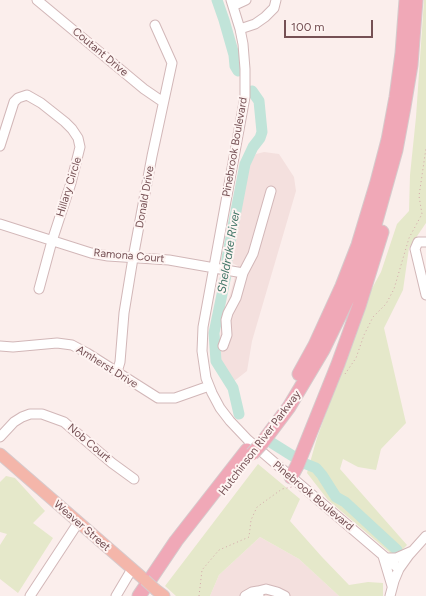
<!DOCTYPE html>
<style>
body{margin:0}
#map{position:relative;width:426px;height:596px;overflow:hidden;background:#fbeeec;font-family:Figtree,sans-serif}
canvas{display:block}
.scale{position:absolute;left:284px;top:20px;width:89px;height:18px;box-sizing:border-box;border:2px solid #755054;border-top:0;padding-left:5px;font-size:12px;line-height:14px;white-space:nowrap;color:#755054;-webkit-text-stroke:3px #fef4f2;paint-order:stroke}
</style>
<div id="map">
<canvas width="426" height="596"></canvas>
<div class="scale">100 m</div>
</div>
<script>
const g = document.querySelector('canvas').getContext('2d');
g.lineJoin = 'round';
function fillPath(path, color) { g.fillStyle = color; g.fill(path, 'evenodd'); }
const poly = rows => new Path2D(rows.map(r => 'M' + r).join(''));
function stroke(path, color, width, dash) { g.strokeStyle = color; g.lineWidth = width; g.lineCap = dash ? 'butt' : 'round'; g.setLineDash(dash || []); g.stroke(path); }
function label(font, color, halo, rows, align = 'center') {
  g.font = font + ' Figtree,sans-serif'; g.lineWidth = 4; g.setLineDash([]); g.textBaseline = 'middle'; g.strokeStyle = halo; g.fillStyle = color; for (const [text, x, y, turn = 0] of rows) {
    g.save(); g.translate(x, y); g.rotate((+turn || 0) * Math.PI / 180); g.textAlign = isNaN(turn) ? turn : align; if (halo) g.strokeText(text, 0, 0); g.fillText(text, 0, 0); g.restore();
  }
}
const residential = poly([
 [264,152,279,154,294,177,296,191,252,341,247,371,229,385,218,363,221,327,238,266,230,262,248,166,256,154],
 [260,537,299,559,339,596,210,596,219,575]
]);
const green = poly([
 [424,0,426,0,426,223,409,248,403,290,384,328,406,423,381,449,376,470,358,467,343,459,340,469,407,545,395,557,328,500,307,473,317,438,347,354,364,303,381,272,397,224,409,211,410,175,416,117],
 [258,464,300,499,290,521,322,557,349,585,368,582,383,583,383,596,339,596,299,559,260,537,219,575,210,596,176,596,165,586],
 [6,476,15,478,45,511,33,523,53,538,18,593,0,579,0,545,7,534,0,532,0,482]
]);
const river = poly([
 [217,0,224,20,234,55,235,66,238,71],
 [239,414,233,388,216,361,214,333,226,275,227,258,245,164,253,147,260,138,262,132,259,101,252,91],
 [272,443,296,458],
 [306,464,316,468,322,475,336,497,345,502,397,550]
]);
const path = poly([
 [345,374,356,358,364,335,373,317,386,304,394,289,409,238,422,214,419,196,426,148],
 [199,596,202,570,219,550,249,537,251,520,257,507,282,489,292,487]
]);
const minor = poly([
 [37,0,144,89,163,102],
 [231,0,240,29,243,44,245,69,245,97,203,327,202,351,206,378,212,393,220,408,230,421,248,440,399,569],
 [233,6,246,0],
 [240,29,255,24,265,17,274,8,276,0],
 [0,146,14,102,18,98,27,95,41,103,65,122,72,129,78,138,80,147,71,183,52,241,39,289],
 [0,224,91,253,108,256,169,260,243,273],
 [426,242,418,242,415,249,426,295],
 [0,346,13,347,57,343,72,345,87,353,158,398,175,398,209,386],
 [223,346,227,335,226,320,228,313,236,298,243,273,253,254,271,191],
 [117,372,120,362,124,313,133,258,152,156,172,63,155,25],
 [0,437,14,422,22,417,30,414,42,414,64,422,112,463,134,479],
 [383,556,392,586],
 [387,558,396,558,412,551],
 [258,591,266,589,277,592,285,596],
 [30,596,78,523],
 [116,596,132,569],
 [245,596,252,592,258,591,259,596],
 [390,596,394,581,399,569,409,555,426,536]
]);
const major = poly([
 [0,454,145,580],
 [156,590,164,596]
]);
const highway = poly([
 [299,374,315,345,342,286,358,245,377,182,388,140,396,97,402,53,406,0],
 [262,443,289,407,323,350,351,292,373,232,396,150,404,107,411,65,416,0],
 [291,477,297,466,338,364,359,306,382,232],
 [139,596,176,541,247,450]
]);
const majorBridge = poly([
 [145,580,156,590]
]);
const highwayBridge = poly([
 [252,454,262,443]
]);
const streetNames = [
 ["Coutant Drive",100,52,40],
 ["Pinebrook Boulevard",235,147,-80],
 ["Hillary Circle",69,187,-73],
 ["Donald Drive",145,197,-80],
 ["Ramona Court",129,256,5],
 ["Amherst Drive",107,367,32],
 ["Nob Court",89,443,40],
 ["Hutchinson River Parkway",260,443,-53],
 ["Pinebrook Boulevard",313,496,40],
 ["Weaver Street",82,526,41]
];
const waterNames = [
 ["Sheldrake River",229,252,-80]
];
fillPath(residential, '#f4e0de');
fillPath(green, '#e5e8ca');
stroke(river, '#c1e4d9', 11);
stroke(minor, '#d2b7b8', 11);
stroke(major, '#d6cacc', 13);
stroke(highway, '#d6cacc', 15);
stroke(path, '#d4a8ab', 1, [1, 3]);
stroke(minor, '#fff', 9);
stroke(major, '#f4b6aa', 11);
stroke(highway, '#f0a8b7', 13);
stroke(majorBridge, '#d6cacc', 13, []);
stroke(highwayBridge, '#d6cacc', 15, []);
stroke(majorBridge, '#f4b6aa', 11);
stroke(highwayBridge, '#f0a8b7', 13);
label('11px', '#755054', '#fef4f2', streetNames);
label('italic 12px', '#447869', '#fef4f2', waterNames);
</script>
